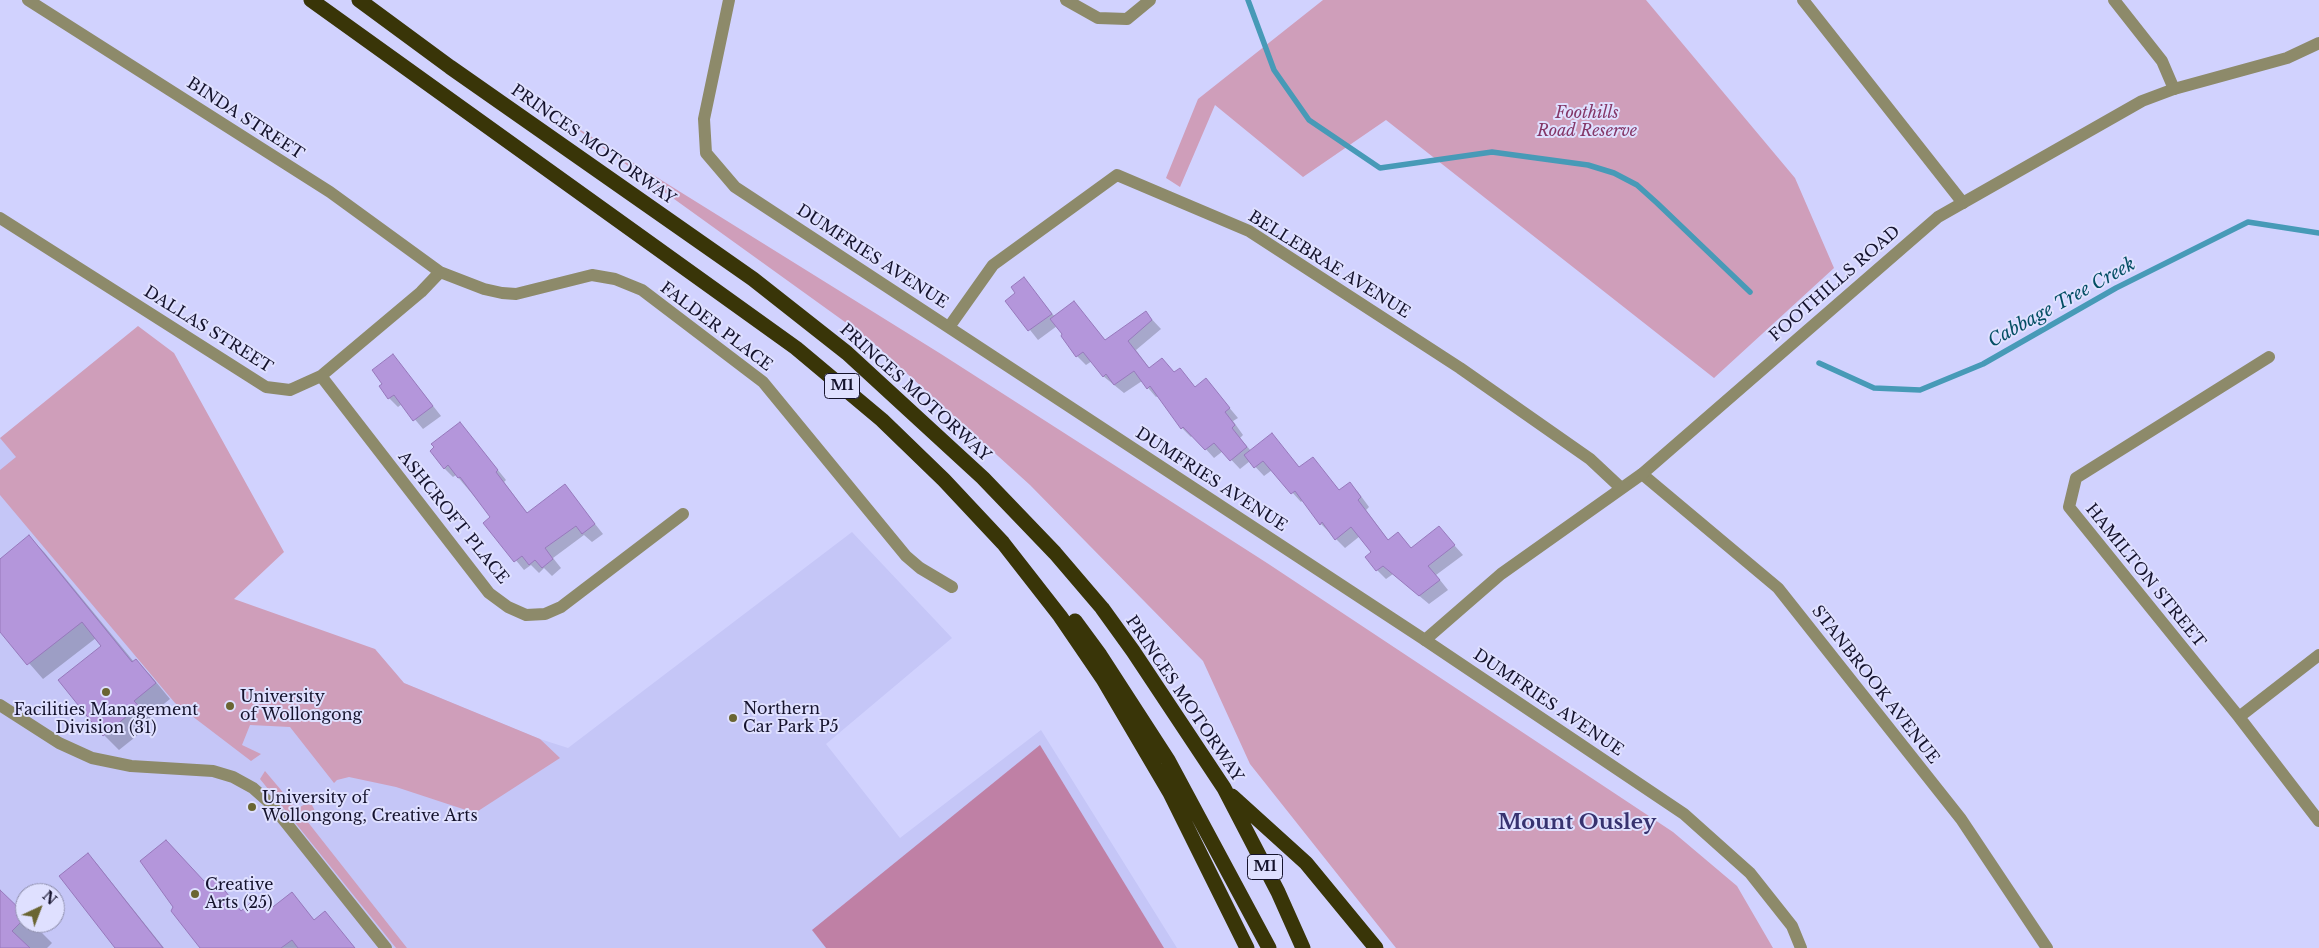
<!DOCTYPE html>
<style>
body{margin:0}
#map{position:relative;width:2319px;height:948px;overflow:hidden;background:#d1d2fe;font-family:"Libre Baskerville",serif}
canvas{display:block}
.north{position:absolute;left:15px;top:883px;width:50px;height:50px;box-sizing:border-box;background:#dfe0ff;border:1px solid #8e8eab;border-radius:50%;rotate:43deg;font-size:14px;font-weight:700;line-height:20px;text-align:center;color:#15132d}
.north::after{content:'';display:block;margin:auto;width:18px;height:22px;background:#6a6532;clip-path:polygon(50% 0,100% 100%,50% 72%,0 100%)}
</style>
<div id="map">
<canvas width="2319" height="948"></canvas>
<div class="north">N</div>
</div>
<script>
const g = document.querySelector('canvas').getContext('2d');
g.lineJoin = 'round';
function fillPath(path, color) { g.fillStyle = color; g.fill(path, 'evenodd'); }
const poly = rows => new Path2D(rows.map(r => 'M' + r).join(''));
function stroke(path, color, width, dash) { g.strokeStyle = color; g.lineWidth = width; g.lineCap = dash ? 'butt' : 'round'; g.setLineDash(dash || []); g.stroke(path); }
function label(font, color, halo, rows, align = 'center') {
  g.font = font + ' "Libre Baskerville",serif'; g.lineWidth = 4; g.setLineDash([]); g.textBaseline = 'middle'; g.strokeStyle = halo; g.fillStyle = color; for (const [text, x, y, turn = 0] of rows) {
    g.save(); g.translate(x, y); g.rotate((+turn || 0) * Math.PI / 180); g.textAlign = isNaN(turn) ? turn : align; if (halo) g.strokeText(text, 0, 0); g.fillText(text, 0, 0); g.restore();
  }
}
const built = poly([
 [0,437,175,646,375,649,404,683,540,739,568,748,852,532,952,638,826,744,900,838,1041,730,1177,948,0,948],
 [25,893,55,893,55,923,25,923]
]);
const green = poly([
 [1323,0,1646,0,1795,178,1834,268,1714,378,1386,120,1303,177,1215,105,1180,187,1166,178,1198,99],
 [563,119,941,354,1267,563,1673,832,1737,886,1773,948,1396,948,1250,764,1203,661,1030,485,870,340],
 [138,326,174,353,284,552,234,599,375,649,404,683,540,739,560,758,475,813,396,787,349,777,337,780,334,783,290,727,250,725,242,745,261,754,251,761,175,703,0,495,0,470,16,457,0,438],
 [265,771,297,809,305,804,312,805,316,813,307,821,407,948,396,948,260,779]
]);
const forest = poly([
 [1040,745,1164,948,826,948,812,930]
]);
const shadow = poly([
 [1024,279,1055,317,1074,302,1106,341,1146,313,1161,329,1136,350,1150,369,1171,369,1175,373,1179,370,1196,388,1206,380,1238,418,1233,421,1243,435,1240,438,1251,451,1272,435,1300,468,1313,459,1340,491,1349,483,1358,492,1369,507,1366,510,1389,541,1398,534,1412,549,1439,528,1463,555,1436,575,1448,590,1429,604,1393,574,1386,579,1377,570,1373,552,1360,536,1345,548,1321,524,1303,500,1301,502,1272,470,1264,476,1250,461,1240,469,1223,451,1214,458,1193,435,1191,437,1182,428,1158,396,1156,397,1142,381,1124,393,1103,376,1092,361,1086,365,1077,356,1057,326,1038,340,1007,301,1016,293],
 [393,355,441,416,423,429,402,404,398,407,389,398,384,384],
 [460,423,506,480,504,482,528,514,565,486,603,534,592,542,584,535,553,558,561,568,552,576,544,568,539,573,531,565,524,570,485,523,492,517,456,475,453,477,444,468],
 [29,537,44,552,134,662,136,660,151,676,170,699,149,716,154,722,119,750,104,735,102,646,96,638,43,679,0,630,0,561],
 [88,855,97,864,164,948,117,948],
 [214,879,242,912,259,898,270,910,292,894,315,921,325,913,355,948,202,948,175,907,204,883],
 [0,892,25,916,25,923,32,923,52,943,47,948,0,948]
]);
const stream = poly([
 [1248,0,1274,70,1309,120,1380,168,1492,152,1588,165,1614,173,1637,185,1657,203,1750,292],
 [1819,363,1874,388,1920,390,1983,364,2116,288,2248,222,2319,233]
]);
const building = poly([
 [1024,277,1052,314,1028,331,1005,301,1015,293,1011,287,1024,277],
 [1074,301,1105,340,1146,311,1152,320,1128,341,1149,368,1162,358,1174,372,1180,368,1195,387,1206,378,1230,408,1225,412,1235,425,1232,428,1247,447,1230,461,1214,443,1205,450,1183,427,1181,429,1150,386,1147,389,1134,371,1114,385,1106,374,1103,377,1083,352,1076,357,1061,336,1062,334,1050,319,1074,301],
 [393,354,433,406,413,421,394,395,388,399,379,386,382,384,372,370,393,354],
 [460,422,498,470,496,472,527,513,565,484,595,524,582,534,576,526,545,548,553,559,542,568,535,560,529,565,522,556,514,562,483,523,490,517,460,477,458,478,448,465,444,469,430,451,434,447,431,444,460,422],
 [1272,433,1299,467,1313,457,1339,490,1350,482,1361,497,1358,500,1388,540,1398,532,1411,548,1439,526,1455,545,1428,566,1440,580,1419,596,1383,566,1376,571,1365,557,1371,552,1351,527,1335,540,1322,522,1320,525,1295,491,1291,494,1263,461,1254,468,1244,455,1272,433],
 [29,535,132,662,136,659,156,683,134,701,139,706,103,736,58,680,101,646,82,622,27,665,0,632,0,559,29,535],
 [166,840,204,881,214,877,241,911,259,896,269,910,292,892,314,920,325,911,355,948,298,948,292,940,281,948,200,948,171,911,173,907,140,861,166,840],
 [88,853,163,948,115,948,59,876,88,853],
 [0,890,25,914,25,918,12,931,30,948,0,948,0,890]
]);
const minor = poly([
 [28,0,330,192,440,272,484,289,502,293,516,294,592,275,615,279,642,290,763,382,906,556,920,568,952,587],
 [729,0,704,119,706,153,735,187,1425,640],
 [1066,0,1098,18,1127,19,1150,0],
 [1803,0,1963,203],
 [2114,0,2162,61,2174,89],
 [0,218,266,387,290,390,321,376,421,292,440,272],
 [949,327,993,265,1117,175,1249,231,1460,368,1590,459,1621,488],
 [2269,357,2076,478,2069,507,2239,717,2319,821],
 [321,376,489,593,508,607,526,615,545,614,561,607,683,514],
 [1642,474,1778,588,1961,819,2047,948],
 [0,705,59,743,92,758,131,766,213,771,233,777,253,788,271,804,386,948],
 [2239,717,2319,655]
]);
const tertiary = poly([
 [1801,948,1792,926,1750,873,1684,814,1425,640,1501,574,1642,474,1938,217,2142,101,2174,89,2287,58,2319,43]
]);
const motorway = poly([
 [311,0,796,348,882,420,944,480,1003,543,1060,616,1103,679,1170,793,1247,948],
 [359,0,450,67,753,279,847,353,983,478,1055,553,1102,608,1133,651,1224,788,1278,892,1303,948],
 [1075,621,1100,655,1168,760,1269,948],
 [1232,796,1306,863,1376,948]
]);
const markers = [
 [106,692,5,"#6a6532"],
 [230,706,5,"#6a6532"],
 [733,718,5,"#6a6532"],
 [252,807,5,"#6a6532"],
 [195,894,5,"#6a6532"]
];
const shields = [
 [842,386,35],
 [1265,867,35]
];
const shieldNames = [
 ["M1",842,386],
 ["M1",1265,867]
];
const parkNames = [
 ["Foothills",1587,113],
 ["Road Reserve",1587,131]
];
const streetNames = [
 ["BINDA STREET",245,119,33],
 ["PRINCES MOTORWAY",593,145,35],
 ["DUMFRIES AVENUE",872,257,33],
 ["BELLEBRAE AVENUE",1329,265,32],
 ["FOOTHILLS ROAD",1835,284,-41],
 ["FALDER PLACE",716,327,37],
 ["DALLAS STREET",208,330,32],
 ["PRINCES MOTORWAY",915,393,42],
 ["DUMFRIES AVENUE",1211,480,33],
 ["ASHCROFT PLACE",453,518,51],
 ["HAMILTON STREET",2145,576,51],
 ["STANBROOK AVENUE",1875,685,52],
 ["PRINCES MOTORWAY",1184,699,56],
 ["DUMFRIES AVENUE",1548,703,34]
];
const poiNames = [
 ["University",240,697],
 ["of Wollongong",240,715],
 ["Northern",743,709],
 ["Car Park P5",743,727],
 ["Facilities Management",106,710,"center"],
 ["Division (31)",106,728,"center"],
 ["University of",262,798],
 ["Wollongong, Creative Arts",262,816],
 ["Creative",205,885],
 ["Arts (25)",205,903]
];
const waterNames = [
 ["Cabbage Tree Creek",2062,303,-29]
];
const districtNames = [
 ["Mount Ousley",1577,823]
];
fillPath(built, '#c5c6f7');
fillPath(green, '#cf9eba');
fillPath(forest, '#bf80a5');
fillPath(shadow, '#0003');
stroke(stream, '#479ab7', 5.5);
fillPath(building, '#b496db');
stroke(building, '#9779bc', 1);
stroke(minor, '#8d8a6a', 12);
stroke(tertiary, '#8d8a6a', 12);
stroke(motorway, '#393508', 15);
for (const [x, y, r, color] of markers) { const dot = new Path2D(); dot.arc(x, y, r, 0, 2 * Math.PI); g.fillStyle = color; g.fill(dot); stroke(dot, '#dfe0ff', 2); }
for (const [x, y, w] of shields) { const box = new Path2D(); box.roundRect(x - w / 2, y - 12.5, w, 25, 4); g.fillStyle = '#dfe0ff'; g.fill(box); stroke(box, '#15132d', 1); }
label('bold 15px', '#15132d', null, shieldNames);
label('italic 16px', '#843768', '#dfe0ff', parkNames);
label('16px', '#15132d', '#dfe0ff', streetNames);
label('16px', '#15132d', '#dfe0ff', poiNames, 'left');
label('italic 18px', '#034e63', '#dfe0ff', waterNames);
label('bold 21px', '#37326f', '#dfe0ff', districtNames);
</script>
